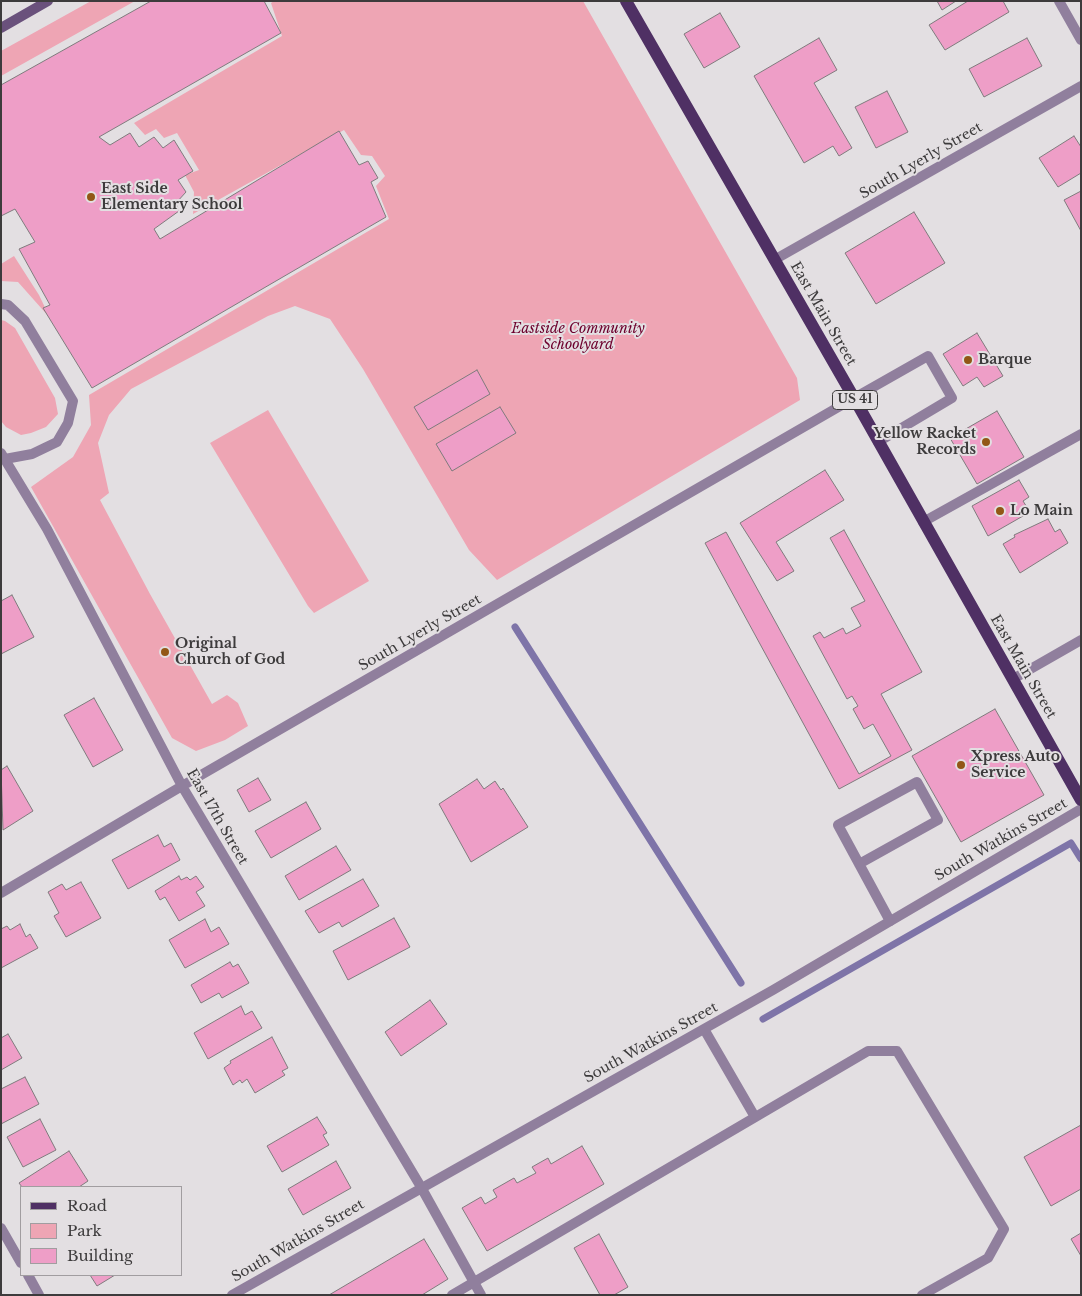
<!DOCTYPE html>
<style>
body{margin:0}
#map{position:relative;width:1082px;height:1296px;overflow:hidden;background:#e3dfe2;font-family:"Libre Baskerville",serif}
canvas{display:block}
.frame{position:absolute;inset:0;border:2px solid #3d3b3c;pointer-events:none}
.legend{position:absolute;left:20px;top:1186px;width:162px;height:90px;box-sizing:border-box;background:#e3dfe2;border:1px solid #a19da0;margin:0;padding:6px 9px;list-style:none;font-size:15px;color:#3d3b3c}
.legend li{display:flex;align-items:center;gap:10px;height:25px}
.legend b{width:25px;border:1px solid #a19da0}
</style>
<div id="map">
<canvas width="1082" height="1296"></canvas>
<div class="frame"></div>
<ul class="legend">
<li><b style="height:6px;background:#4f3064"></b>Road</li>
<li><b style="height:14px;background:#eea5b4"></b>Park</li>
<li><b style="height:14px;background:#ee9ec7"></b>Building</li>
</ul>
</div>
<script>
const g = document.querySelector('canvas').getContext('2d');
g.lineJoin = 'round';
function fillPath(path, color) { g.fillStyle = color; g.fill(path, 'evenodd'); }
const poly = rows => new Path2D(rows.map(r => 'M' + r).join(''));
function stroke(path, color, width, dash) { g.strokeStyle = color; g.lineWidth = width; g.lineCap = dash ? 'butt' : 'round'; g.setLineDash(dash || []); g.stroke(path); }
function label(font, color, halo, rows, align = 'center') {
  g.font = font + ' "Libre Baskerville",serif'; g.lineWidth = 4; g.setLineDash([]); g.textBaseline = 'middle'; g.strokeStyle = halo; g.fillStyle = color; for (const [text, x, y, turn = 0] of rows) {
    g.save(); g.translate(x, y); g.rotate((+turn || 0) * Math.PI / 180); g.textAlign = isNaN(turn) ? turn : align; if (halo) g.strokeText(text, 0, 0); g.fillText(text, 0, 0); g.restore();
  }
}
const green = poly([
 [91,1,135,1,1,76,1,51],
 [274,1,583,1,797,378,800,400,497,580,469,550,363,369,330,319,295,306,268,316,131,389,109,415,98,443,109,493,100,500,150,594,212,704,227,695,238,703,248,726,225,740,196,751,172,738,31,487,73,457,91,425,89,395,389,219,376,186,385,176,372,156,361,155,344,130,193,214,194,192,185,175,199,170,177,133,164,138,156,129,145,135,134,123,282,36,271,3],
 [14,256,39,295,50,318,18,282,1,281,1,264],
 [1,320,5,321,15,328,55,398,58,414,46,427,31,433,21,435,6,427,1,421],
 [268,410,369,581,314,613,308,606,210,443]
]);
const stream = poly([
 [515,627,741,983],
 [763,1019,1071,843,1081,859]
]);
const building = poly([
 [151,1,264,1,281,33,99,137,110,145,130,133,139,147,154,137,163,148,174,140,193,171,178,180,186,192,176,203,179,211,154,229,160,239,339,131,359,165,368,161,378,178,371,182,386,217,92,388,43,308,50,305,19,249,35,242,15,209,1,216,1,85,151,1],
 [937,1,956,1,942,10,937,1],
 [968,1,1003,1,1009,12,945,50,929,25,968,1],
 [720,13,740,47,704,68,684,34,720,13],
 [819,38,837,70,814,83,852,148,839,156,833,146,804,163,754,76,819,38],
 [1027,38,1042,66,984,97,969,69,1027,38],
 [887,91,908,132,876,148,855,107,887,91],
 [1074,136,1081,147,1081,173,1058,187,1039,158,1074,136],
 [1081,191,1081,231,1064,200,1081,191],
 [914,212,945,263,876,304,845,253,914,212],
 [977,333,1003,376,984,387,977,377,963,386,943,354,977,333],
 [477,370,490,394,428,430,414,407,477,370],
 [500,407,516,433,452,471,436,444,500,407],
 [997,411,1024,457,977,484,950,438,997,411],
 [825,470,844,500,776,542,794,571,777,581,740,523,825,470],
 [1019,480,1029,497,1023,501,1030,512,988,536,972,506,1019,480],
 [1048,519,1055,532,1060,529,1068,543,1020,573,1003,544,1015,537,1014,535,1048,519],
 [844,530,922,672,881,694,912,750,839,789,705,543,726,532,859,774,891,756,873,724,864,729,853,709,858,706,852,696,847,699,813,636,820,632,824,638,843,628,846,634,861,626,851,608,865,601,830,538,844,530],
 [12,595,34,637,1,654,1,601,12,595],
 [94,698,123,750,93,767,64,715,94,698],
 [995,709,1044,795,961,842,912,756,995,709],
 [7,766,33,811,3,830,1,770,7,766],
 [258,778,271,800,249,812,237,790,258,778],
 [477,779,484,789,495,781,501,790,503,788,528,827,471,862,439,804,477,779],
 [306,802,321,829,271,858,255,831,306,802],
 [158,835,164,847,171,843,180,860,128,889,112,860,158,835],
 [336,846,351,870,299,900,285,876,336,846],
 [179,876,181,880,187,877,190,880,196,876,204,887,196,892,205,906,179,921,165,897,160,900,155,891,179,876],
 [363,879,379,906,342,927,339,922,319,933,305,911,363,879],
 [81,882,101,918,66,937,54,916,59,913,48,892,62,884,66,890,81,882],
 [394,918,410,947,348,980,333,951,394,918],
 [205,919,211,932,219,927,229,944,185,968,169,940,205,919],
 [20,924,26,937,30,934,38,948,1,968,1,929,7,926,10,930,20,924],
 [230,962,233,967,238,964,249,983,222,998,219,993,201,1003,191,985,230,962],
 [430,1000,447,1024,401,1056,385,1032,430,1000],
 [241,1006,245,1015,252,1011,262,1028,208,1059,194,1033,241,1006],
 [8,1034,22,1058,1,1070,1,1038,8,1034],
 [272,1037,288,1068,282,1071,285,1075,255,1093,247,1079,242,1083,240,1080,233,1085,224,1068,231,1063,230,1061,272,1037],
 [25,1077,39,1104,1,1124,1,1089,25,1077],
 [317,1117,327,1133,323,1135,329,1145,282,1172,267,1146,317,1117],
 [40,1119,56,1150,23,1167,7,1137,40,1119],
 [1081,1125,1081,1189,1051,1206,1024,1157,1081,1125],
 [582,1146,604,1184,487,1251,462,1208,481,1197,485,1204,497,1197,493,1190,514,1178,517,1183,536,1173,532,1167,548,1158,551,1164,582,1146],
 [69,1151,88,1181,79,1187,22,1187,19,1183,69,1151],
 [336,1161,351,1188,303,1215,288,1189,336,1161],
 [1081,1233,1081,1256,1071,1239,1081,1233],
 [599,1234,628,1287,614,1295,600,1295,574,1248,599,1234],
 [424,1239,448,1279,422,1295,329,1295,424,1239],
 [90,1275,115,1275,97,1286,90,1275]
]);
const lane = poly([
 [1,304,8,305,25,321,73,401,68,423,57,442,32,454,5,459],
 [854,398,928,356,952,398,878,442],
 [923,522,1081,434],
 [859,864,938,820,917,782,838,825,890,921]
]);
const street = poly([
 [1059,1,1081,40],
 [774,260,1081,86],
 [1,453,47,529,182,786,421,1187,481,1295],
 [1013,679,1081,640],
 [1,893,182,786,854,398],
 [704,1029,755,1117],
 [1,1228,21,1263],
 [28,1275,39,1295],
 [232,1295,773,990,1081,809],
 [452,1295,868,1051,897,1051,1004,1229,988,1258,922,1295]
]);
const secondary = poly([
 [1,28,48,1]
]);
const primary = poly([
 [626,1,854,398,1081,800]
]);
const markers = [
 [91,197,5,"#925716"],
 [968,360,5,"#925716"],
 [986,442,5,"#925716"],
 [1000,511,5,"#925716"],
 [165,652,5,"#925716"],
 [961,765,5,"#925716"]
];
const shields = [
 [855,400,45]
];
const shieldNames = [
 ["US 41",855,400]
];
const streetNames = [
 ["South Lyerly Street",921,161,-30],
 ["East Main Street",823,314,60],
 ["South Lyerly Street",420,633,-30],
 ["East Main Street",1023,667,60],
 ["East 17th Street",217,817,60],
 ["South Watkins Street",1001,840,-30],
 ["South Watkins Street",651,1043,-29],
 ["South Watkins Street",298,1241,-30]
];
const poiNames = [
 ["East Side",101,189],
 ["Elementary School",101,205],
 ["Barque",978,360],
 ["Yellow Racket",976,434,"right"],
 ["Records",976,450,"right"],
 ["Lo Main",1010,511],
 ["Original",175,644],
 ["Church of God",175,660],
 ["Xpress Auto",971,757],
 ["Service",971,773]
];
const parkNames = [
 ["Eastside Community",578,329],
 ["Schoolyard",578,345]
];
fillPath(green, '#eea5b4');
stroke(stream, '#7e74a8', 7);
fillPath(building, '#ee9ec7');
stroke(building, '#7f7b7d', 1);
stroke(lane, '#907f9d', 10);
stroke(street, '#907f9d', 10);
stroke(secondary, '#6a517c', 10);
stroke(primary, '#4f3064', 12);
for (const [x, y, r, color] of markers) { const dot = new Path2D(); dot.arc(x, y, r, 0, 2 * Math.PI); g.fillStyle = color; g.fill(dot); stroke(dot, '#e3dfe2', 2); }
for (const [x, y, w] of shields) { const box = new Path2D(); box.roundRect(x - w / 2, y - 9.5, w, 19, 4); g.fillStyle = '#e3dfe2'; g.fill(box); stroke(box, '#3d3b3c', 1); }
label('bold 12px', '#3d3b3c', null, shieldNames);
label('14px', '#3d3b3c', '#e3dfe2', streetNames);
label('bold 14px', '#3d3b3c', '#e3dfe2', poiNames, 'left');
label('italic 14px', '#6d002d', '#e3dfe2', parkNames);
</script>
